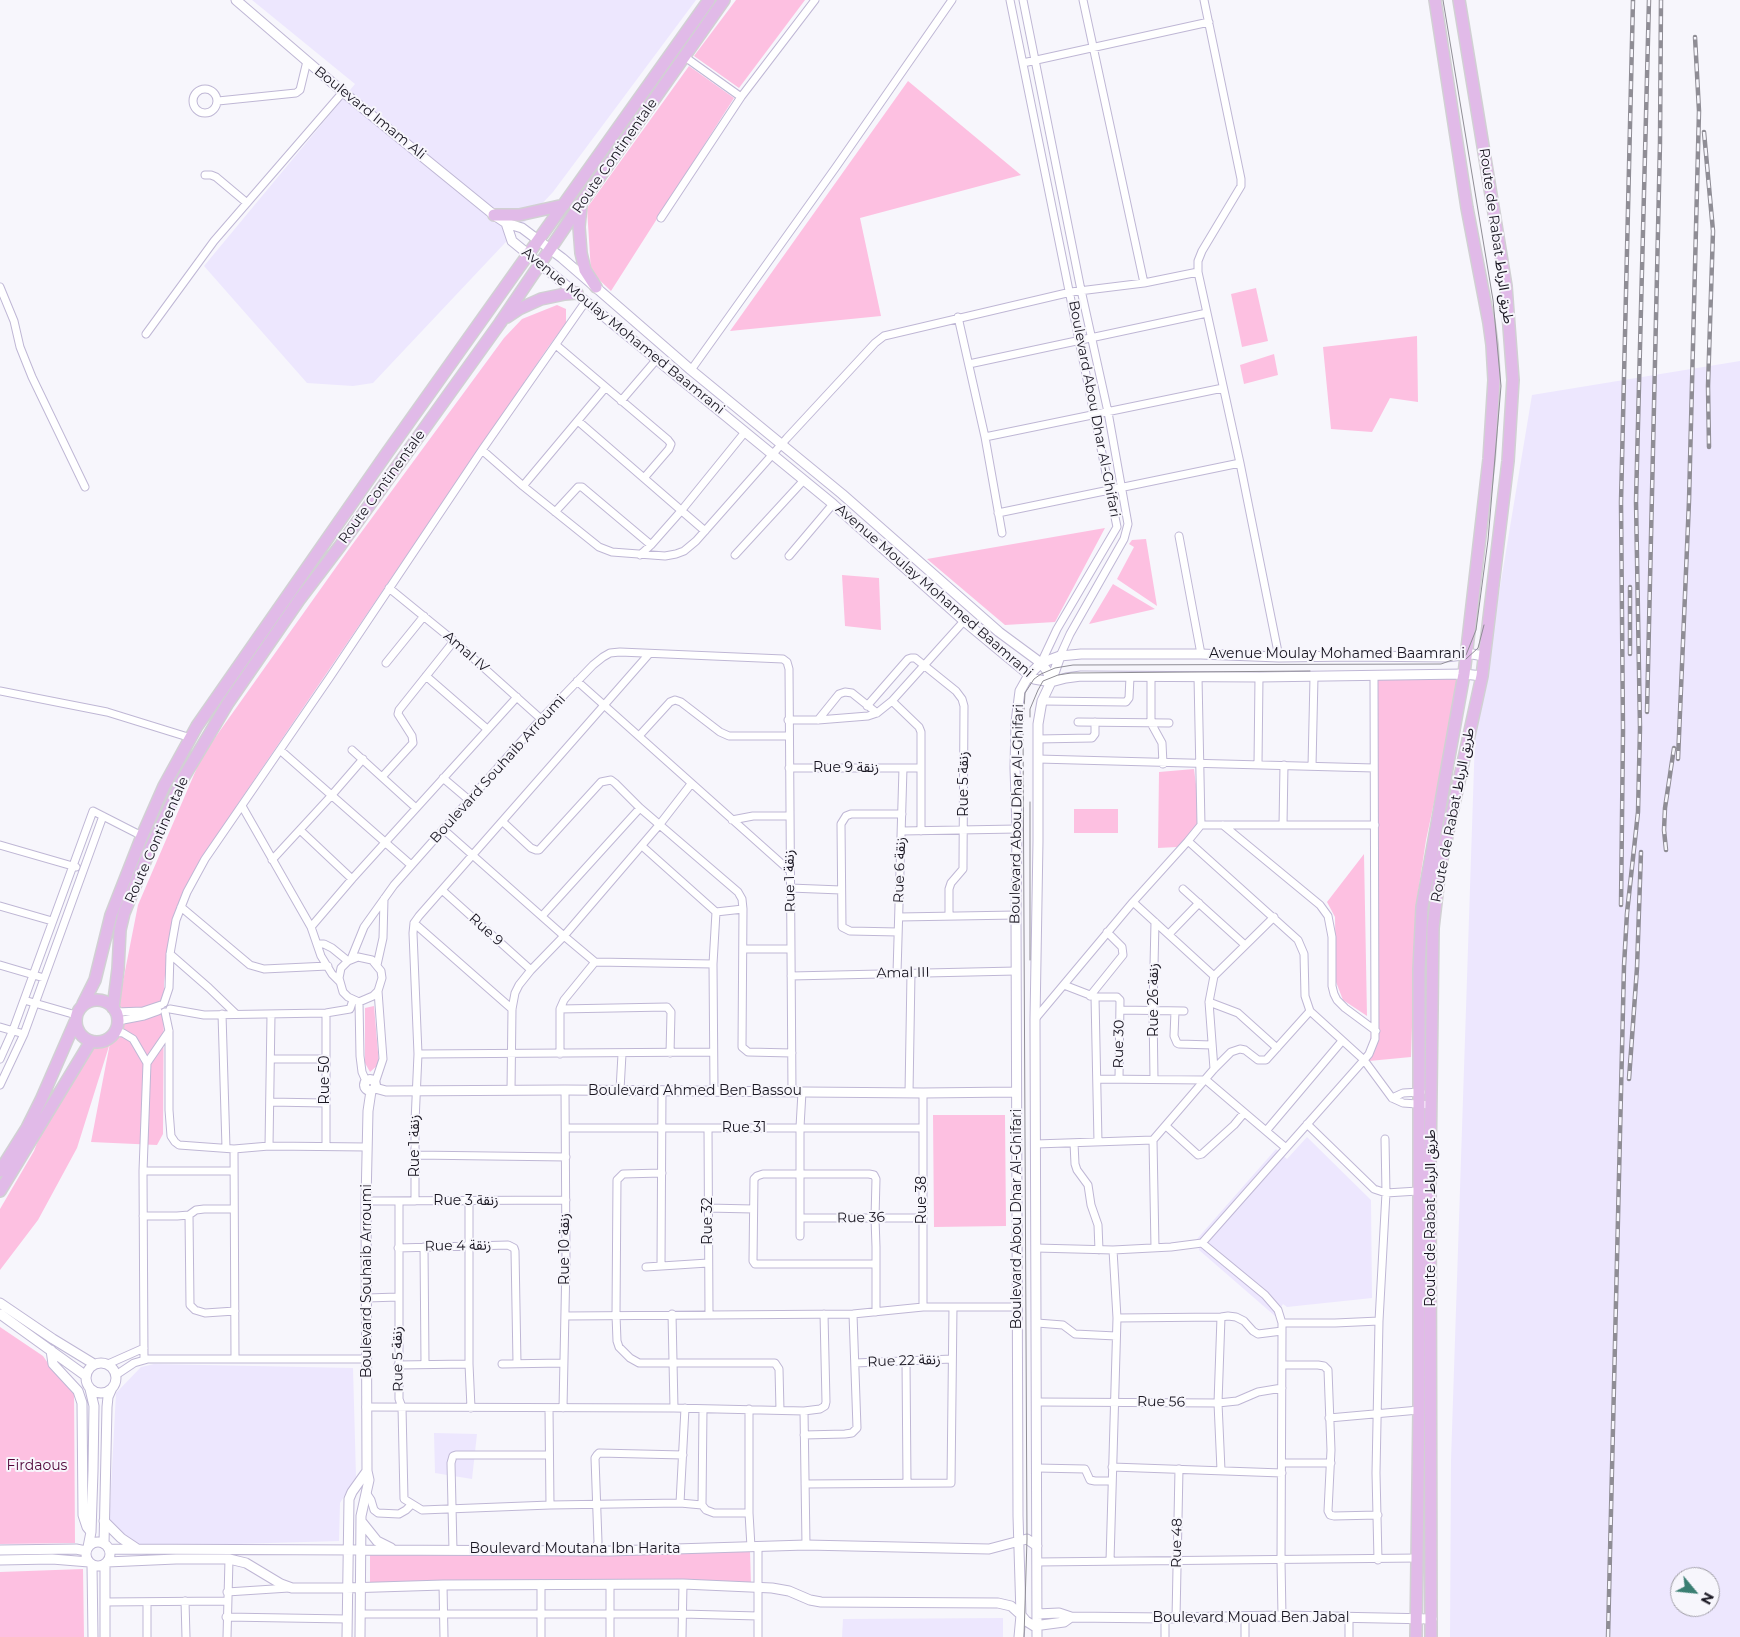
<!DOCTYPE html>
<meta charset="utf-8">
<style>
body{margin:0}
#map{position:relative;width:1740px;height:1637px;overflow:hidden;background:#f7f6fc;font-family:Montserrat,sans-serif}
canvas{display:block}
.north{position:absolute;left:1670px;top:1567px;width:50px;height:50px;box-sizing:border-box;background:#f7f6fc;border:1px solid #9e9ca4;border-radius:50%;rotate:118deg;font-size:14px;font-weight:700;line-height:20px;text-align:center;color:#191621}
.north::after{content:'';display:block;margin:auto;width:18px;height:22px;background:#3a7e72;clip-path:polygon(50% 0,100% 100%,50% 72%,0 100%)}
</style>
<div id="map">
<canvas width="1740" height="1637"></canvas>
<div class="north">N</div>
</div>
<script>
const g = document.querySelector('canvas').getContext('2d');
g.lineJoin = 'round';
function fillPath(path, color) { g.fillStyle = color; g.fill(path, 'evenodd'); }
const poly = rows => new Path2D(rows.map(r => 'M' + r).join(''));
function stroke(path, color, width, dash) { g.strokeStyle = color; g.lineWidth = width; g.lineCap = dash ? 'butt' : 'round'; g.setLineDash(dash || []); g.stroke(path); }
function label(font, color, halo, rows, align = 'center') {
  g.font = font + ' Montserrat,"Noto Sans Arabic",sans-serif'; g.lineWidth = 4; g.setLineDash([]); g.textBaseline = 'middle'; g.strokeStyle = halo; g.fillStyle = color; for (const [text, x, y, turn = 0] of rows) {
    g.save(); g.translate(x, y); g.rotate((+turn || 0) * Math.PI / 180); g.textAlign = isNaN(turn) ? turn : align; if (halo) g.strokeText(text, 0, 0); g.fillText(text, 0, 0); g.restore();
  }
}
const built = poly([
 [252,0,696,0,553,192,373,383,353,386,307,383,204,266,355,84],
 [1740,361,1740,1637,1450,1637,1451,1460,1475,737,1532,395],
 [1680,1577,1710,1577,1710,1607,1680,1607],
 [1307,1137,1371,1200,1372,1298,1287,1307,1283,1304,1275,1316,1199,1250,1197,1239,1276,1149,1287,1159],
 [154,1364,353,1368,356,1477,340,1503,339,1541,133,1547,109,1526,116,1393,141,1367],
 [434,1433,477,1434,472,1479,435,1473],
 [1003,1618,1003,1637,842,1637,843,1619]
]);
const green = poly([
 [736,0,805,0,739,88,694,56],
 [689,66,734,98,611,291,591,272,587,208],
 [908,81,1021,175,860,218,881,316,730,331],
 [1256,288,1268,341,1242,347,1231,294],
 [557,305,566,309,566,323,549,346,237,805,175,911,169,940,164,984,163,1134,157,1145,91,1142,110,1043,77,1148,38,1220,0,1270,0,1209,34,1151,39,1138,100,1035,105,1035,113,1032,138,905,202,756,349,549,504,338,522,319],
 [1417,336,1418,402,1390,398,1372,432,1331,429,1323,347],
 [1274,354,1278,375,1244,384,1240,365],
 [1105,528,1055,622,1005,625,927,559],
 [1146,539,1157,606,1117,579,1134,547,1129,544,1132,540],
 [842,575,879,578,881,630,845,626],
 [1113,584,1155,609,1089,624],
 [1375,676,1461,677,1426,840,1416,906,1411,1057,1369,1061,1371,1029],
 [1194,769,1201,825,1177,847,1158,848,1159,772],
 [1074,809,1118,809,1118,833,1074,833],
 [1364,854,1367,1016,1343,1000,1336,982,1335,917,1327,902],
 [374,1006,379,1064,370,1072,365,1063,365,1008],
 [933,1115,1005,1115,1006,1226,934,1227],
 [0,1327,43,1356,52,1369,74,1388,75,1543,0,1544],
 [370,1550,750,1551,751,1585,370,1588],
 [83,1569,84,1637,0,1637,0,1572]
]);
const minor = poly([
 [1010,0,1117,527,1057,629,1041,663],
 [1023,0,1081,290,1108,412,1128,524,1124,539,1070,634,1060,656],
 [1083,0,1144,283],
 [1204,0,1241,179,1241,186,1202,251,1198,261,1198,272,1240,463,1279,657],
 [685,57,741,97],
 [1023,63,1209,22],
 '193 101a12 12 0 1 1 24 0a12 12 0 1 1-24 0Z',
 [218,101,296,93,300,90,307,61],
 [205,175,211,175,216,177,247,203],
 [661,218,741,97,815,0],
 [0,287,14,321,20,347,32,377,85,487],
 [958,317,985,437,1002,533],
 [146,334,214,241,343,92],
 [556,345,668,440,671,444,669,449,644,478],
 [969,364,1207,313],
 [691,370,836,167,952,0],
 [621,401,657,359],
 [578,421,705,531],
 [985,437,1223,388],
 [482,450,523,486,599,547,612,552,665,556,676,554,684,551,696,541,787,438,875,343,884,336,1071,292,1144,283,1198,272],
 [523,486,605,388],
 [555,512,578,487,582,487,651,545],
 [998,513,1240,463],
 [1179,536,1201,654],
 [640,555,651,545,681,511,745,432],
 [735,555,804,480],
 [789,556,833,504],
 [389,588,454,641,541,719],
 [386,663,424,616],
 [426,676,487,729],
 [1151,677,1151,723,1162,743,1163,764],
 [577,681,790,871],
 [0,691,107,712,191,738],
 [892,701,919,727,921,732,921,831],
 [1042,701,1126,702,1129,698,1130,677],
 [867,706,908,659,911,658,915,658,956,691,962,699,964,706,963,865,963,869,951,883,949,889,949,916],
 [788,720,818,720,868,716,877,713,892,701,964,621],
 [818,720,839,694,845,692,852,693,877,713],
 [1078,722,1169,723],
 [639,736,670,702,675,700,681,702,720,732,729,736,789,736],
 [1038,739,1092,738,1095,734,1095,722],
 [280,750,411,865],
 [352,750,416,808],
 [1038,759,1374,768],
 [1258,764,1259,677],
 [1312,766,1314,677],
 [789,768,921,768],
 [382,777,413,743,412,736,398,714,399,710,454,641],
 [443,778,469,800],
 [242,806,311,927,321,956,332,974,339,981],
 [732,820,753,816,789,816],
 [503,822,531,848,536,850,539,850,601,782,611,780,615,783,640,808,738,892,742,899,743,909,742,1047,748,1052,792,1053],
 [1201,825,1375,825],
 [1223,825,1320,905,1328,916,1332,937,1332,986,1334,994,1337,1000,1345,1008,1376,1031],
 [1283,825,1284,765],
 [443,829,564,936,595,962,713,964],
 [300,830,352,879],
 [902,831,1017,829],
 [1188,841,1201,825,1198,677],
 [0,845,76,867],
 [642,846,716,912,743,909],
 [272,860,331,796,363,759],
 [790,888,841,890],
 [1183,889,1245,945],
 [442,890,531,970],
 [1133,902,1214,976,1209,1002,1214,1069],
 [0,906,52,921],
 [181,907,250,965,264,969,328,966],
 [542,916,640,808],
 [899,917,1016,915],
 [414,923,512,1009],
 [311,927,352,879,517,697],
 [898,932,850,931,842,927,841,824,846,816,851,814,902,814],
 [1169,934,1199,903],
 [317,944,324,944,332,948,348,961],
 [743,949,791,949],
 [170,954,209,988,236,1014],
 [358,957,372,960,381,971,382,978,378,991,373,996,359,1002,348,997,343,992,339,978,341,968,348,961,358,957],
 [351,959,364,927,394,885,541,719,593,665,603,657,610,653,620,652,783,659,787,662,789,669,792,1092],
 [0,965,44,978],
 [377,965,383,938,384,899],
 [897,973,903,768],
 [791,976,1016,971],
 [1214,976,1274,917],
 [1064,985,1095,997,1098,1142],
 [1090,996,1123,955,1122,947,1107,932],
 [1095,997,1117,997,1120,1000,1119,1079],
 [24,1000,76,1015],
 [359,1002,360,1056,362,1072,366,1081],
 [1209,1002,1238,1013,1277,1048],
 [164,1003,169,988,170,954,176,920,187,892,205,859,330,677,482,450,586,301],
 [170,1009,204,1015,326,1013,350,1009,353,1000],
 [560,1009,667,1007,671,1012,670,1053],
 [1120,1010,1184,1011],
 [1175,1011,1174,1036,1177,1043,1179,1044,1212,1045],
 [116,1012,143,1011,161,1005],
 [165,1012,169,1031,169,1110,171,1136,175,1142,179,1145,234,1149,269,1146,367,1147],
 [222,1014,226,1148],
 [1035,1019,1133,902,1188,841,1298,940,1304,954,1305,996,1310,1011,1364,1060,1392,1098,1403,1103,1431,1105],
 [118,1021,144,1016,158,1011],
 [0,1027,24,1034],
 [115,1032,123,1033,133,1039,147,1063,143,1171,144,1359],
 [418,1054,713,1052],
 [560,1054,560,1009,564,1000,595,962],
 [0,1059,13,1030,93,811,142,836],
 [271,1059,324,1059],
 [147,1063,169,1031],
 [1097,1079,1206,1080,1286,1148],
 [1154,1079,1153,1010,1155,922],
 [375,1083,383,1059,378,991],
 [0,1085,24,1034,103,816],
 [511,1090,512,1009,515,993,519,985,531,970,564,936,660,824,691,784],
 [620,1090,622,1054],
 [714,1090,713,964,716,912],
 [909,1093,911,973],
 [1392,1098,1403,1093,1421,1092],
 [270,1102,325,1103],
 [1307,1124,1374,1189,1386,1193,1418,1191],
 [1166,1126,1198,1155,1202,1154,1234,1125,1244,1113],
 [566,1128,921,1128],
 [708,1128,709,1314],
 [1266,1131,1342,1041],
 [1153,1140,1155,1248],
 [1074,1143,1075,1164,1077,1170,1088,1185,1091,1205,1098,1225,1099,1250],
 [1036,1144,1153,1140,1214,1069,1231,1052,1240,1049,1245,1050,1258,1060,1266,1060,1310,1011],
 [269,1146,271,1015],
 [326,1146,326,1013],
 [234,1149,235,1358],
 [415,1155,566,1157],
 [143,1171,233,1171],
 [662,1173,623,1174,617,1180,616,1315,617,1341,619,1347,630,1358,639,1363,775,1363,779,1369,780,1410],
 [366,1201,566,1200],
 [415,1201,415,1122,418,1054,413,933,414,923,419,916,649,654],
 [469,1201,469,1364,471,1408],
 [399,1202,399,1399,402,1407,404,1499,422,1510,550,1505,680,1503,702,1505,706,1510,714,1513,749,1513],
 [707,1208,753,1209],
 [189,1215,190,1305,195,1310,205,1313,235,1311],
 [143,1216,177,1216,189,1215,196,1210,204,1209,233,1209],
 [800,1218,922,1218],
 [800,1236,800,1127,802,1092],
 [1202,1243,1364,1060,1369,1054,1375,1039,1374,676],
 [424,1247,425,1363],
 [398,1248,508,1245,514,1248,515,1251,517,1363],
 [1036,1248,1113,1250,1171,1247,1202,1243,1265,1295,1278,1310,1282,1323,1282,1331,1281,1561,1282,1616],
 [876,1264,755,1264,753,1261,754,1179,757,1176,763,1174,869,1174,874,1175,876,1179,875,1218,876,1247,876,1312],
 [661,1265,662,1090],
 [646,1267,708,1263],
 [367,1298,398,1297],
 [923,1307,923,1093],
 [672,1314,674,1408],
 [565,1316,853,1314,923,1307,1017,1307],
 [1117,1318,1221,1317,1228,1316,1236,1317,1244,1321,1253,1331,1258,1334,1282,1331],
 [1037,1323,1063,1325,1075,1334,1116,1336],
 [1282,1323,1335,1323,1379,1321],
 [906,1361,907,1483],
 [855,1363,952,1359],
 [108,1364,144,1348],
 [502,1364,563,1363],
 [398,1365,469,1364],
 [1282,1365,1318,1365,1324,1366,1328,1370,1331,1450,1328,1511,1330,1515,1334,1516,1378,1515],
 [116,1375,134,1363,148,1359,367,1359],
 [1038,1402,1218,1403,1237,1401,1258,1392,1282,1388],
 [366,1407,674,1408,804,1411,820,1409,825,1406,826,1402,824,1314],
 [549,1408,550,1505],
 [563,1408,566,1262,565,1090],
 [749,1409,749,1513,751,1547],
 [804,1411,806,1545],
 [1329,1418,1419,1410],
 [804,1435,845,1434,852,1433,857,1428,853,1314],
 [1282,1463,1331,1463],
 [1112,1467,1282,1473],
 [1037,1468,1085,1469,1090,1480,1095,1481,1112,1481],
 [1221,1470,1218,1403,1221,1317],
 [805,1484,951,1483,953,1307],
 [367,1494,371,1500,374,1510,378,1513,399,1514,406,1510,411,1505],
 [680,1503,685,1408],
 [702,1505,703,1409],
 [758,1547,758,1637],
 [453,1550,451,1463,453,1456,456,1455,548,1455],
 [595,1551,598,1542,595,1458,597,1455,599,1453,683,1455],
 [1378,1560,1376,1473,1379,1321,1386,1193,1385,1139],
 [1110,1561,1117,1318,1113,1250],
 [1037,1562,1418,1558],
 [443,1585,444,1637],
 [610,1585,610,1637],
 [227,1592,289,1588],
 [185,1601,186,1637],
 [105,1602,227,1601],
 [147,1602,147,1637],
 [361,1614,682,1614,758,1616],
 [226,1617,346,1619],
 [1176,1618,1179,1469],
 [227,1637,229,1559],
 [541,1637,541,1584],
 [682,1637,683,1584],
 [1165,1637,1165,1618],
 [1245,1637,1245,1617],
 [1349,1637,1349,1618]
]);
const tertiary = poly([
 [236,0,343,92,494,215,506,223,522,228,562,258,691,370,842,494,999,632,1041,663,1047,671,1051,682],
 [506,223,512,241,833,504,964,621,1034,679,1051,682,1066,678,1081,676,1259,677,1464,674,1482,676],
 '364.5 1085a5.5 5.5 0 1 1 11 0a5.5 5.5 0 1 1-11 0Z',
 [375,1088,386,1091,565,1090,923,1093,1016,1092],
 [0,1303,53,1339,94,1364],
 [0,1314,86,1376],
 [51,1350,53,1364,78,1391,82,1403,83,1515,87,1527,91,1532],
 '86 1378a15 15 0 1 1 30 0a15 15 0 1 1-30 0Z',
 [104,1521,121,1538,136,1548],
 [361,1521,377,1541,391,1548],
 '86 1554a12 12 0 1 1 24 0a12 12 0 1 1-24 0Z',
 [104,1544,107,1407,108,1397,112,1388],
 [88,1547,91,1532,93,1471,94,1406,90,1389],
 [109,1549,610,1551,806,1545,989,1549,1027,1539,1037,1546],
 [0,1550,76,1549,86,1551],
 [0,1560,52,1559,89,1562],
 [107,1562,176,1559,229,1559,246,1563,281,1584,292,1588,346,1588,443,1585,683,1584,772,1588,789,1591,810,1600,821,1602,998,1603,1011,1606,1021,1615,1026,1621,1034,1626,1064,1622,1071,1617],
 [105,1564,105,1637],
 [92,1565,93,1637],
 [1037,1614,1059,1613,1071,1617,1165,1618,1282,1616,1432,1619],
 [347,1637,349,1499,352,1492,367,1471],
 [360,1637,361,1516,369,1480,367,1471,366,1201,368,1111,371,1091],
 [1019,1637,1021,1615,1018,1516,1016,915,1017,829,1015,768,1016,722,1020,691,1029,675,1041,663,1060,656,1081,654,1201,654,1279,657,1353,656,1446,657,1472,654,1484,656],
 [1037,1637,1035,1019,1038,841,1038,724,1042,701,1051,682,1060,656]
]);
const primary = poly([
 [581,205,579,227,581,253,585,270,596,287],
 [494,215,519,215,564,205],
 [507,317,519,309,541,299,565,294,577,293],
 '76 1021a21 21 0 1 1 42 0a21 21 0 1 1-42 0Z',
 [83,1004,95,980,111,915,142,836,164,786,197,726,387,453,709,0],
 [113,1008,118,969,120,930,124,913,151,847,182,780,228,703,299,600,340,546,500,323,582,202,724,0],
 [0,1171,27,1128,41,1100,75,1022],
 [0,1191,91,1041],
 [1416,1637,1419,1410,1419,969,1422,907,1464,674,1489,459,1494,380,1492,345,1489,323,1467,208,1435,0],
 [1431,1637,1430,1171,1433,928,1440,868,1482,676,1508,461,1513,380,1506,286,1459,0]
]);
const tram = poly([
 [1466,659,1478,648,1484,625],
 [1030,717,1030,709,1038,690,1043,681,1058,675,1071,673,1310,671],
 [1030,802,1030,960],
 [1024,1637,1027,1539,1023,727,1025,693,1034,679,1041,674,1055,668,1073,665,1441,664,1466,655,1476,630,1488,540,1501,386,1493,300,1443,0]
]);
const rail = poly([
 [1704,132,1713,231,1708,386,1709,447],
 [1630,654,1630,587],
 [1647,712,1660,143,1661,0],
 [1678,759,1689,501,1699,111,1695,37],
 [1666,850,1664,830,1665,808,1674,748],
 [1621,905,1623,731,1621,502,1633,0],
 [1629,1079,1637,968,1641,852],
 [1608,1637,1624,966,1627,913,1638,812,1640,728,1636,501,1649,0]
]);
const streetNames = [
 ["Boulevard Imam Ali",370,113,39],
 ["Route Continentale",615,156,-55],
 ["Route de Rabat طريق الرباط",1496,236,82],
 ["Avenue Moulay Mohamed Baamrani",623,331,39],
 ["Boulevard Abou Dhar Al-Ghifari",1094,409,79],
 ["Route Continentale",382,487,-54],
 ["Avenue Moulay Mohamed Baamrani",934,591,41],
 ["Amal IV",466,652,41],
 ["Avenue Moulay Mohamed Baamrani",1337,654],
 ["Rue 9 زنقة",846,768],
 ["Boulevard Souhaib Arroumi",498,769,-48],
 ["Rue 5 زنقة",964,784,-90],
 ["Boulevard Abou Dhar Al-Ghifari",1017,814,-89],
 ["Route de Rabat طريق الرباط",1453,815,-79],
 ["Route Continentale",157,840,-66],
 ["Rue 6 زنقة",900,870,-88],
 ["Rue 1 زنقة",790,881,-91],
 ["Rue 9",486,930,42],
 ["Amal III",903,973,-1],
 ["Rue 26 زنقة",1154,1000,-90],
 ["Rue 30",1119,1044,-89],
 ["Rue 50",325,1080,-90],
 ["Boulevard Ahmed Ben Bassou",695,1091],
 ["Rue 31",744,1128],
 ["Rue 1 زنقة",415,1146,-90],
 ["Rue 38",922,1200,-90],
 ["Rue 3 زنقة",466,1201],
 ["Rue 36",861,1218,-1],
 ["Route de Rabat طريق الرباط",1431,1218,-90],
 ["Boulevard Abou Dhar Al-Ghifari",1017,1219,-90],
 ["Rue 32",708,1221,-90],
 ["Rue 4 زنقة",458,1246,-1],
 ["Rue 10 زنقة",565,1249,-90],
 ["Boulevard Souhaib Arroumi",367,1281,-90],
 ["Rue 5 زنقة",398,1359,-91],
 ["Rue 22 زنقة",904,1361,-2],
 ["Rue 56",1161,1402,1],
 ["Rue 48",1177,1543,-89],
 ["Boulevard Moutana Ibn Harita",575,1549],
 ["Boulevard Mouad Ben Jabal",1251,1618]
];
const parkNames = [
 ["Firdaous",37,1466]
];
fillPath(built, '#ede7fe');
fillPath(green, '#fdc0e1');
stroke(minor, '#bfb7d5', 9);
stroke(tertiary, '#bfb7d5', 11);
stroke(primary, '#d1d0d3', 14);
stroke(minor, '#fff', 7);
stroke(tertiary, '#fff', 9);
stroke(primary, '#e1bae8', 11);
stroke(tram, '#8f8d95', 1);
stroke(rail, '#8f8d95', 4.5);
stroke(rail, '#f7f6fc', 2.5, [8]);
label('14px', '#191621', '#f7f6fc', streetNames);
label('14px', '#500538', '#f7f6fc', parkNames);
</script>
